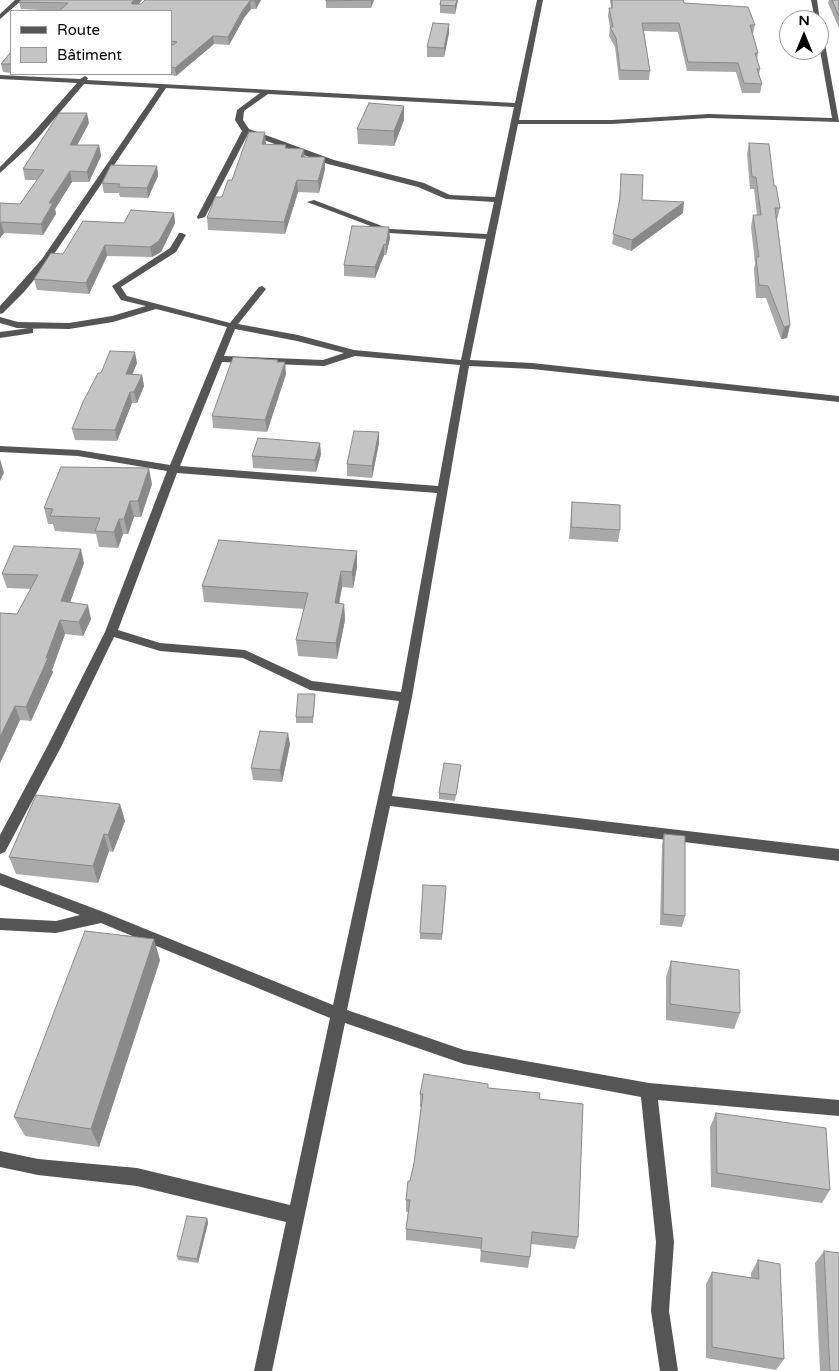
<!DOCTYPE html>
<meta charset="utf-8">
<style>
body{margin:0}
#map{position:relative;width:839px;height:1371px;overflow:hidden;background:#fff;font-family:"Varela Round",sans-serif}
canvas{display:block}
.legend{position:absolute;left:10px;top:10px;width:162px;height:65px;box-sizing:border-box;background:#fff;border:1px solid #999;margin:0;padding:6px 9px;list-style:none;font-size:15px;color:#000}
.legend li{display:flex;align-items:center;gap:10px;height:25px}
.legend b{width:25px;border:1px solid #999}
.north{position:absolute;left:779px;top:10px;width:50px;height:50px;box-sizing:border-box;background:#fff;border:1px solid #999;border-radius:50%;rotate:0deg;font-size:14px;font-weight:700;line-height:20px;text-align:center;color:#000}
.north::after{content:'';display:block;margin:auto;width:18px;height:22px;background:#000;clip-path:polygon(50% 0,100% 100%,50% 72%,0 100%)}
</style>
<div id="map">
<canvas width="839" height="1371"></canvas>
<ul class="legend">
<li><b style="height:6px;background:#555"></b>Route</li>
<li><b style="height:14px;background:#c4c4c4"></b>Bâtiment</li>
</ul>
<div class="north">N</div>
</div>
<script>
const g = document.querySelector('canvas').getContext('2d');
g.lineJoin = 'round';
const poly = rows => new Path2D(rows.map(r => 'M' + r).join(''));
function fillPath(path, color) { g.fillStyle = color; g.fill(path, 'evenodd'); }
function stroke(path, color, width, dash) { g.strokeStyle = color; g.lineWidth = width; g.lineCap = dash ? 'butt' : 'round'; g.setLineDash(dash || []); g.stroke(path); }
const minor = poly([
 [15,0,22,0,0,19,0,14,15,0],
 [537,0,543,0,519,120,612,120,709,114,832,118,819,45,819,25,822,27,839,122,709,118,612,124,518,124,470,360,532,363,839,396,839,402,532,369,469,366,412,697,392,796,839,849,839,861,390,806,347,1010,464,1050,649,1083,839,1100,839,1116,658,1100,674,1242,669,1311,678,1371,660,1371,651,1311,656,1242,641,1097,464,1064,345,1023,272,1371,254,1371,286,1222,137,1186,38,1175,0,1167,0,1151,38,1159,137,1168,290,1205,330,1018,101,923,56,933,0,930,0,918,56,921,80,915,0,885,0,873,106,913,333,1005,399,701,310,690,243,658,160,651,114,637,61,747,5,852,0,854,0,835,47,747,105,632,167,471,78,456,0,452,0,446,78,450,170,465,227,327,156,309,113,322,69,329,17,328,0,323,0,317,18,322,69,323,112,316,146,306,121,300,112,286,170,248,179,233,182,233,186,235,176,252,121,287,127,296,230,323,259,287,262,286,266,289,238,324,298,335,354,350,461,360,486,239,389,233,307,202,314,200,390,229,487,234,494,202,446,199,418,187,328,164,248,134,205,217,198,219,197,217,242,131,235,120,237,110,260,93,166,88,48,263,24,292,3,313,0,314,0,306,42,259,159,88,84,84,37,139,0,173,0,167,31,135,77,83,0,79,0,75,80,79,85,76,88,78,87,80,515,103,537,0],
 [268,94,514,107,495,197,450,195,424,183,334,160,249,129,243,120,244,111,268,94],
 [235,329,297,341,344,353,323,360,224,356,235,329],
 [355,356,460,365,438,486,180,466,222,362,324,366,355,356],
 [177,473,437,493,401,692,312,681,245,650,160,643,118,630,177,473],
 [811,0,817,0,820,21,815,20,811,0],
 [30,328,33,329,33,333,0,338,0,332,30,328]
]);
const wall = poly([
 [142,0,138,4,261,0,256,9,251,9,244,18,229,45,214,44,176,76,162,74,171,74,171,11,59,11,21,9,19,2],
 [374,0,371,8,326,8,326,1],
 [458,0,455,14,440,13,440,5],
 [610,0,683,0,684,3,755,25,753,34,758,53,757,60,760,69,759,75,762,84,760,93,742,93,736,72,687,71,678,32,644,31,650,71,649,80,619,80,615,47,609,36,610,27,608,16,609,8,611,8],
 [829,0,839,0,839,28,828,3],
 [449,33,444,57,427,57,427,47],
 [11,52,11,73,3,72,1,64],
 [404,106,404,120,394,146,358,144,357,129],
 [89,123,77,145,99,145,101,156,89,182,72,182,55,209,56,214,43,235,4,233,0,238,0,203,20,204,37,180,25,180,23,169],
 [749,143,774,186,780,208,777,220,790,325,787,338,781,339,766,298,756,298,754,269,755,263,751,227,753,215,757,215,754,189,750,189,747,154],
 [266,144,286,145,286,148,305,157,325,169,319,193,298,192,285,234,208,230,207,218,232,180],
 [157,166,158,176,148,198,120,197,119,193,104,193,102,183],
 [621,174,642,200,683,213,631,251,612,244,619,203],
 [174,213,175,223,161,252,152,257,107,256,89,294,37,290,34,279,63,254,124,223],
 [390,238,386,255,384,255,375,278,344,276,344,265],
 [278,360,278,362,286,374,267,432,213,428,212,416],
 [137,363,132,375,142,375,144,386,137,403,132,403,117,441,75,440,72,429,101,373],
 [379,432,379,443,372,478,347,476,347,464],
 [321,454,316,472,253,468,252,456],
 [152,484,141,517,134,517,128,534,123,534,118,548,99,547,96,534,55,531,53,524,48,524,44,508],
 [572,502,620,530,618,542,569,539],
 [84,563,70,603,91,619,83,636,65,634,52,670,53,672,31,721,20,720,0,763,0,613,17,614,31,589,7,588,2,574],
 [357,567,353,588,342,587,339,604,344,604,345,620,337,659,298,656,296,640,304,609,204,602,202,586],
 [315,694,315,699,313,723,296,723,296,717],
 [290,744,282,782,253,780,251,768],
 [461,765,455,801,439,799,439,793],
 [120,804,125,821,113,852,109,851,98,883,16,874,9,857],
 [664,834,685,916,682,927,660,925,662,845],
 [446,892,442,940,420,939,420,933],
 [160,960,99,1147,25,1136,14,1117],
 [671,961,740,1013,734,1029,666,1020,666,977],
 [488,1088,539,1099,578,1237,575,1249,531,1244,530,1257,528,1268,480,1262,481,1249,406,1240,406,1229,408,1212,406,1212,406,1200,414,1163,421,1107,420,1107,420,1094],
 [716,1113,830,1190,822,1203,711,1187,710,1127],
 [207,1218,208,1223,198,1263,178,1260,177,1256],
 [824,1251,839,1371,820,1371,815,1263],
 [758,1260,784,1359,776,1370,706,1358,706,1284,712,1272,751,1278,751,1273]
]);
const shadedWall = poly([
 [134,0,142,0,134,10,132,2],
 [255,0,261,0,256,9,255,1],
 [371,0,374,0,371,8],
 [457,0,458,0,455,14,455,6],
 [250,1,251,9,244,18,229,45,228,37,243,10],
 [449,24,449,33,444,57,444,48],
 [213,36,214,44,176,76,175,68],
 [404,106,404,120,394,146,394,131],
 [87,113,89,123,72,155,70,145],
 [265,132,266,144,263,156,262,144],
 [99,145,101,156,89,182,87,172],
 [304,149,305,161,301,157],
 [325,157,325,169,319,193,318,181],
 [157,166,158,176,148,198,147,188],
 [70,171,72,182,55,209,56,214,43,235,41,224,49,203],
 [297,180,298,192,285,234,284,222],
 [684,202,683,213,631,251,632,240],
 [174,213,175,223,161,252,152,257,150,247],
 [1,222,4,233,0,238,0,224],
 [389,227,390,238,386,255,386,245],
 [384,244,384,255,375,278,375,267],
 [105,245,107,256,89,294,86,283],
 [790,325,787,338,781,339,784,327],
 [135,352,137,363,128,385,126,374],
 [285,362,286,374,267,432,265,420],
 [142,375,144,386,137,403,134,392],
 [130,392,132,403,117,441,115,430],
 [379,432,379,443,372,478,372,466],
 [320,443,321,454,316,472,315,460],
 [0,459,4,473,0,481],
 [149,468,152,484,141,517,138,501],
 [130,501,134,517,128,534,124,519],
 [119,519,123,534,118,548,114,532],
 [81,549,84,563,65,616,61,601],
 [357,551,357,567,353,588,352,572],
 [341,571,342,587,336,620,335,603],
 [344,604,345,620,337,659,336,643],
 [88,605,91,619,83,636,79,622],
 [60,620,65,634,52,670,53,672,31,721,26,707,46,658],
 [15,706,20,720,0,763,0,737],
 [288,733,290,744,282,782,280,770],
 [120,804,125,821,113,852,108,835],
 [104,834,109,851,98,883,93,866],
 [154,939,160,960,99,1147,91,1129],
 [207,1218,208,1223,198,1263,197,1259]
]);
const building = poly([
 [21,0,134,0,132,2,132,4,141,4,145,0,255,0,255,1,250,1,243,10,228,37,213,36,175,68,171,67,171,46,177,42,171,41,171,11,59,11,68,3,19,2,21,0],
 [326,0,371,0,326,1,326,0],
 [441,0,457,0,455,6,440,5,441,0],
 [612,0,683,0,684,3,748,7,755,25,750,25,758,53,755,53,760,69,757,69,762,84,744,83,738,63,688,62,679,23,642,23,650,71,620,70,616,38,610,27,613,27,609,8,612,8,612,0],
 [832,0,839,0,839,16,832,0],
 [433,23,449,24,444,48,427,47,433,23],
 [11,52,11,64,1,64,11,52],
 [369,103,404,106,394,131,357,129,369,103],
 [59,113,87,113,70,145,99,145,87,172,70,171,49,203,53,203,41,224,1,222,0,224,0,203,20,204,44,170,23,169,59,113],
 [249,132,265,132,262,144,286,145,285,148,304,149,301,157,325,157,318,181,297,180,284,222,207,218,215,197,222,197,228,180,232,180,249,132],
 [749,143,769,144,774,186,776,186,780,208,775,208,790,325,784,327,768,286,759,285,756,257,759,257,753,215,761,215,756,177,752,177,749,143],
 [111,165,157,166,147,188,118,187,120,184,102,183,111,165],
 [621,174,643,175,642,200,684,202,632,240,613,234,620,198,621,174],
 [131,210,174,213,159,241,150,247,105,245,86,283,34,279,51,253,63,254,83,221,124,223,131,210],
 [352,226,389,227,386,245,384,244,375,267,344,265,352,226],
 [110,351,135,352,126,374,142,375,134,392,130,392,115,430,72,429,83,402,98,373,101,373,110,351],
 [233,357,278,360,277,362,285,362,265,420,212,416,233,357],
 [354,431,379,432,372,466,347,464,354,431],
 [258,438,320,443,315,460,252,456,258,438],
 [61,467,149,468,138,501,130,501,124,519,119,519,114,532,95,531,100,518,50,516,53,509,44,508,61,467],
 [572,502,620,505,620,530,571,527,572,502],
 [219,540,357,551,352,572,341,571,335,603,344,604,336,643,296,640,308,593,202,586,219,540],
 [14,546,81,549,61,601,88,605,79,622,60,620,46,658,48,658,26,707,15,706,0,737,0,613,17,614,38,575,2,574,14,546],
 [298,694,315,694,313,717,296,717,298,694],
 [260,731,288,733,280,770,251,768,260,731],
 [444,763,461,765,456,795,439,793,444,763],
 [36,795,120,804,108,835,104,834,93,866,9,857,36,795],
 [664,834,685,836,685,916,663,914,664,834],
 [423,885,446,886,442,934,420,933,423,885],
 [85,931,154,939,91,1129,14,1117,85,931],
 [671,961,739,970,740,1013,670,1004,671,961],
 [424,1074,488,1084,488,1088,540,1093,539,1099,583,1104,578,1237,532,1232,530,1257,481,1251,482,1238,406,1229,410,1200,406,1200,408,1181,410,1181,414,1163,423,1094,420,1094,424,1074],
 [716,1113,826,1128,830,1190,717,1173,716,1113],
 [187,1216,207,1218,197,1259,177,1256,187,1216],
 [824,1251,839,1253,839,1371,830,1371,824,1251],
 [758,1260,780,1264,784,1359,712,1347,712,1272,759,1279,758,1260]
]);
fillPath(minor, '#555');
fillPath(wall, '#a9a9a9');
fillPath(shadedWall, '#898989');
fillPath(building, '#c4c4c4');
stroke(building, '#898989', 1);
</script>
